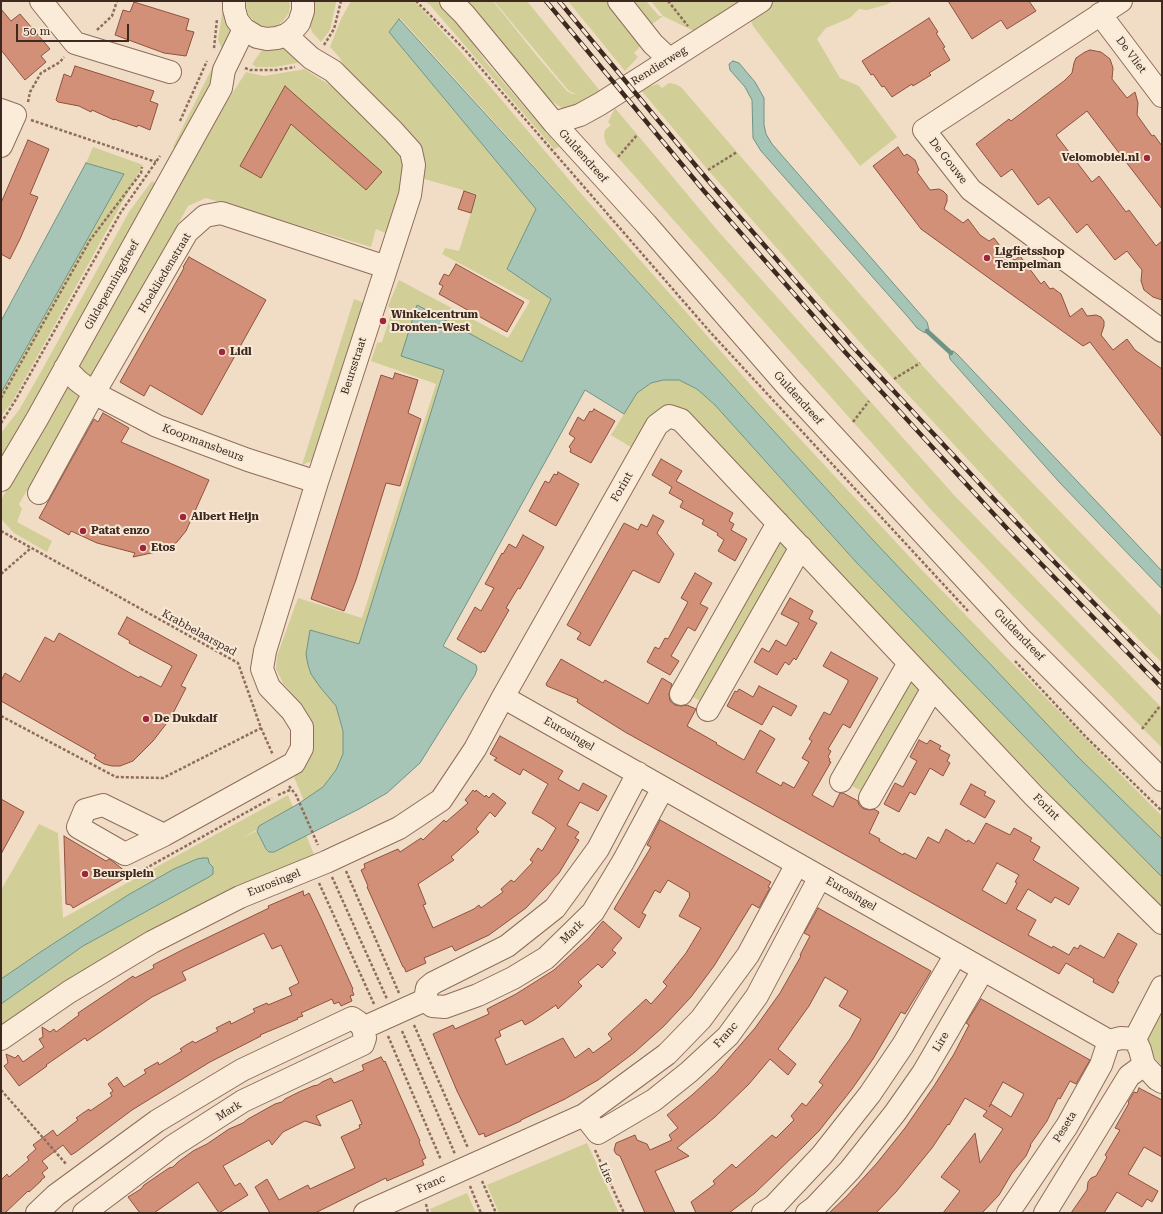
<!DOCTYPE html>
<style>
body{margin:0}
#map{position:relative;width:1163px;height:1214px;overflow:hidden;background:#f1ddc6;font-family:"Roboto Serif",serif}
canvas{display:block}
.frame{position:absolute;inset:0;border:2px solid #3d291f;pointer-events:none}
.scale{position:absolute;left:16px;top:24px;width:113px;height:18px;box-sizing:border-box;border:2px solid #3d291f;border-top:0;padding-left:5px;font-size:12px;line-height:14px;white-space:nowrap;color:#3d291f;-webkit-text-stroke:3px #f8e9d6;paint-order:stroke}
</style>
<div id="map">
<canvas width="1163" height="1214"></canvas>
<div class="frame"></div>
<div class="scale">50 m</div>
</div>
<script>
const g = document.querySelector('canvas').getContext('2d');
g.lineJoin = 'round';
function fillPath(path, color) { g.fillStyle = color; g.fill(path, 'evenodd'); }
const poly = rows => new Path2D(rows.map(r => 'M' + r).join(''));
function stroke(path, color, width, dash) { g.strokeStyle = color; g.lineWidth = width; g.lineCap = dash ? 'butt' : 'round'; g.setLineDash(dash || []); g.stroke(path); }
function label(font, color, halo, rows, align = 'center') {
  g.font = font + ' "Roboto Serif",serif'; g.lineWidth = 4; g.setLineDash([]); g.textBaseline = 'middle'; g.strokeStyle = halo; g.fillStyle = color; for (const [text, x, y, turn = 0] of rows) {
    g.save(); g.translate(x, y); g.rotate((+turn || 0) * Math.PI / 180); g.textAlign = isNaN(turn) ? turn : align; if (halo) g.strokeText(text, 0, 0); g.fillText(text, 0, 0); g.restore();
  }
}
const green = poly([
 [224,1,233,33,226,53,222,49,218,40],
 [247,1,289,1,290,6,289,13,283,21,276,26,269,27,262,26,256,23,248,14,246,6],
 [315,1,335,1,336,3,330,30,321,42,312,32,309,24,310,11],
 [351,1,412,1,419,6,461,52,577,189,764,400,919,567,1115,769,1162,816,1162,839,1078,757,872,539,400,18,389,32,536,209,507,269,551,299,522,362,416,305,444,369,359,644,311,630,308,665,320,687,336,706,343,731,343,754,336,770,323,787,304,801,294,777,307,764,314,744,310,718,302,705,283,683,276,669,277,656,298,598,362,618,436,384,371,361,377,343,382,342,392,311,388,306,399,280,508,338,530,301,442,254,445,248,459,251,477,194,421,178,349,76,340,58,330,47,341,19],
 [425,1,440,1,452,13,486,62,559,147,554,149,430,5],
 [462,1,493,1,537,56,567,91,572,94,578,93,573,93,568,90,494,1,527,1,605,97,576,111,562,108,550,100,536,84,514,64],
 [568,1,610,1,641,41,639,48,634,53,638,57,625,71],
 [625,1,646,1,659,16,663,16,651,1,755,1,702,35,663,16,647,28],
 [772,1,894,1,885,5,867,10,859,9,850,18,826,28,817,39,840,78,859,86,897,137,860,166,753,26,749,16],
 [275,46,285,48,303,58,297,63,275,67,256,67,252,64,262,50],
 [218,58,224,59,179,150,173,147,212,68],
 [305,69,345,95,400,151,407,167,390,235,376,229,371,247,206,198,188,206,91,381,19,504,22,509,17,522,52,541,47,552,14,533,1,519,1,500,208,131,246,72,264,76],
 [669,83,675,84,681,87,817,245,920,363,990,439,1162,617,1162,663,1056,555,864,347,708,170,640,89,658,84,662,88],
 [615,108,718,231,954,495,1162,708,1162,748,1012,595,934,513,606,144,604,136,605,130,611,125,608,122],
 [93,147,143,165,11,404,1,416,1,393,124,174,86,163],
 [152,181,159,185,1,467,1,433,19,410,42,370,129,212],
 [354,299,367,304,314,460,302,465],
 [663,380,679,380,697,389,715,405,856,562,1071,785,1162,877,1162,912,698,426,682,411,634,449,611,435,637,393,651,383],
 [784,539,787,548,786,557,704,703,687,694,769,548],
 [912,680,920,690,863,792,847,783,901,685],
 [288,795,293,807,265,822,259,826,258,829,242,838,257,831,266,849,274,852,306,835,315,857,1,1033,1,1004,83,946,209,877,213,867,209,863,197,859,174,869,128,895,39,953,1,979,1,890,39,824,58,833,63,918],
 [1162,1001,1162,1066,1155,1058,1149,1049,1145,1037],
 [587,1143,619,1213,499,1213,487,1185],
 [467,1193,476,1213,432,1213,430,1209]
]);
const water = poly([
 [399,19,872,539,1078,757,1162,839,1162,877,1071,785,856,562,715,405,697,389,679,380,663,380,651,383,637,393,624,414,585,390,443,646,476,665,477,669,475,675,420,763,387,793,359,809,274,852,269,852,266,849,257,831,259,826,298,804,323,787,336,770,343,754,343,731,336,706,320,687,311,674,308,665,306,654,310,630,359,644,444,370,401,356,417,305,522,362,551,299,507,269,536,209,389,32,399,19],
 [733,61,739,63,755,82,764,98,764,125,766,134,772,144,927,322,929,330,925,333,917,328,908,317,761,151,753,138,752,100,745,87,730,70,729,64,733,61],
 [86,163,124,174,1,393,1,321,86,163],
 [953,351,957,354,1162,571,1162,589,1060,483,950,359,949,354,953,351],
 [203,858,208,858,209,863,213,867,213,874,209,877,83,946,1,1004,1,979,7,975,39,953,128,895,174,869,197,859,203,858]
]);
const stream = poly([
 [927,331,951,353]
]);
const building = poly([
 [948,1,1029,1,1036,11,1007,29,1001,20,972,39,948,1],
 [134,2,189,19,186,30,194,32,186,56,164,53,115,35,123,10,130,12,134,2],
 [1,9,11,21,20,14,50,49,41,56,46,62,25,80,1,50,1,9],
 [929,18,938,32,936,33,945,47,943,48,950,60,929,73,931,75,913,86,912,84,892,97,884,86,882,87,873,74,871,75,862,61,929,18],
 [1090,50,1101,52,1110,59,1113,68,1112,79,1127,98,1135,92,1138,103,1137,115,1152,136,1154,135,1162,146,1162,209,1087,111,1056,135,1092,182,1099,176,1126,212,1129,210,1156,246,1162,241,1162,300,1153,297,1144,290,1141,281,1142,270,1127,251,1115,260,1087,224,1077,233,1049,197,1038,205,1012,169,1001,177,976,144,1009,119,1011,121,1064,81,1072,73,1074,63,1076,58,1085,52,1090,50],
 [75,66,154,91,150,101,158,104,150,130,138,125,137,127,114,119,114,120,92,110,91,112,79,106,58,102,56,100,64,74,71,77,75,66],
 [285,86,382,172,366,190,291,124,261,178,240,166,285,86],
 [28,140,49,149,30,194,38,197,20,239,10,259,1,254,1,203,28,140],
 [898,147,904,156,907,154,915,160,919,170,917,172,930,190,939,189,943,191,947,195,947,201,944,209,963,223,968,219,980,235,989,241,994,238,1006,254,1015,260,1020,256,1041,284,1044,281,1050,289,1053,288,1061,294,1070,317,1082,308,1087,316,1096,315,1101,317,1104,321,1104,326,1101,335,1113,350,1127,339,1135,350,1162,369,1162,437,1090,342,1083,346,921,229,873,166,898,147],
 [464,191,476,195,471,213,458,209,464,191],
 [189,257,266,300,202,415,150,385,144,396,120,382,184,268,183,267,189,257],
 [456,264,524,302,507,332,439,294,443,286,439,284,444,274,449,276,456,264],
 [395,373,418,380,408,413,421,419,400,486,386,483,356,580,344,611,311,599,381,375,393,379,395,373],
 [594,409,615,421,591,463,570,452,571,449,569,447,575,438,569,434,578,417,584,421,590,411,592,412,594,409],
 [103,413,129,428,121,442,209,480,186,531,177,542,165,550,133,557,135,553,97,543,71,531,69,535,39,518,94,419,98,422,103,413],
 [661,459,682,471,676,481,733,513,729,521,734,524,731,530,747,539,735,561,718,551,724,540,717,535,718,533,702,524,704,520,680,507,683,501,669,493,672,487,652,475,661,459],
 [558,472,579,484,556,526,529,511,545,481,549,483,554,474,557,475,558,472],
 [653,515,664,521,657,533,674,554,659,583,633,570,590,646,577,639,581,633,567,625,624,523,638,530,641,524,647,527,653,515],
 [523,535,544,547,520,589,518,588,506,608,509,610,485,652,482,651,481,653,457,639,475,607,481,611,494,588,485,584,502,553,503,554,509,544,516,548,523,535],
 [695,573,712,583,700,604,708,608,695,631,688,627,671,656,679,661,670,675,647,662,655,647,659,649,665,638,668,639,688,602,681,598,695,573],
 [790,598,813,611,809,619,817,623,796,660,794,658,789,665,785,662,777,675,754,662,762,648,769,652,776,640,786,646,799,623,781,614,790,598],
 [127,617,197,655,181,686,186,688,170,719,153,741,133,761,120,766,112,766,104,764,94,758,96,755,1,701,1,681,5,673,20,682,45,637,54,642,59,633,139,678,140,676,161,687,172,666,129,643,130,641,118,634,127,617],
 [831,652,878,678,850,728,843,724,828,749,831,751,828,757,830,759,829,761,831,762,812,795,833,807,840,793,843,793,858,801,859,805,864,809,870,810,874,809,879,812,869,833,880,839,879,841,903,855,904,853,916,859,928,837,939,843,946,829,967,842,968,840,974,844,986,823,1010,835,1014,828,1032,838,1030,841,1040,847,1033,860,1079,888,1069,905,1055,897,1051,903,1028,889,1016,909,1036,920,1028,935,1052,948,1053,946,1069,955,1074,947,1078,949,1080,945,1104,958,1118,933,1137,944,1117,981,1119,982,1113,993,1093,982,1094,979,1066,963,1059,974,625,732,577,702,578,699,547,686,546,684,561,659,603,683,605,680,648,704,662,678,672,684,669,694,670,701,675,705,681,706,687,705,696,709,687,726,717,743,716,744,744,760,760,730,775,739,756,772,781,786,783,782,794,788,809,762,802,758,812,741,809,739,824,712,830,715,848,682,848,680,823,666,831,652],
 [997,863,1019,875,1015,882,1017,883,1006,904,982,890,997,863],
 [759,686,797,706,791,716,773,706,762,725,727,706,735,691,737,692,739,689,753,697,759,686],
 [500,736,563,771,558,779,579,791,583,783,607,796,598,811,580,802,567,825,579,832,575,838,579,840,559,873,526,908,489,935,455,951,452,946,424,958,426,963,406,972,404,967,403,967,367,887,368,886,361,870,365,868,364,864,398,849,400,852,421,838,423,840,444,820,446,822,468,803,465,800,473,790,475,792,476,790,485,797,486,795,489,798,493,793,506,803,495,817,490,812,476,829,479,832,451,857,454,860,418,884,426,904,423,905,433,928,474,909,479,905,481,908,503,892,501,889,511,880,514,882,533,862,530,860,538,848,542,851,556,828,543,819,532,813,548,784,523,769,520,775,494,760,497,758,490,754,500,736],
 [919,740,927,744,930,740,941,746,939,749,950,755,947,761,950,763,943,776,930,768,915,795,910,792,899,812,884,804,895,783,903,787,917,761,910,757,919,740],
 [971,784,986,792,984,795,995,801,985,818,960,804,971,784],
 [1,799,24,812,1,854,1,799],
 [660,820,771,882,768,887,770,888,759,908,752,904,714,966,691,997,664,1026,635,1052,598,1080,565,1099,521,1120,521,1121,485,1137,484,1133,479,1135,457,1091,433,1034,453,1025,455,1029,489,1014,487,1009,516,994,554,970,589,938,603,921,622,938,612,950,616,953,602,968,598,964,578,982,582,986,558,1009,556,1005,534,1020,525,1025,522,1020,499,1031,501,1036,495,1039,506,1065,563,1038,575,1058,589,1048,593,1053,612,1039,608,1034,646,999,651,1004,667,986,663,982,686,953,701,928,679,916,690,896,689,895,690,893,668,880,660,893,655,890,649,901,642,913,646,915,639,928,614,909,651,847,647,845,660,820],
 [64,836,106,861,109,859,111,860,130,875,73,908,71,905,66,904,64,836],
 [303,891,304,896,309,893,321,918,353,989,352,990,354,995,350,996,352,1001,341,1006,339,1002,334,1004,332,999,301,1013,303,1016,297,1018,298,1019,260,1035,261,1036,210,1062,132,1110,76,1152,71,1155,63,1145,42,1161,48,1168,42,1173,45,1177,41,1180,41,1181,29,1192,28,1191,5,1213,1,1213,1,1180,7,1174,9,1177,29,1160,27,1157,36,1149,33,1145,53,1130,57,1136,78,1120,76,1118,83,1113,89,1109,90,1111,112,1096,110,1093,113,1091,108,1084,117,1077,124,1087,146,1073,144,1070,158,1062,159,1065,182,1051,180,1049,186,1045,193,1041,195,1043,218,1031,216,1028,230,1021,231,1024,255,1012,253,1009,267,1003,268,1005,292,995,289,988,299,983,281,945,272,949,264,933,182,972,186,980,152,997,87,1041,85,1038,46,1065,47,1066,19,1086,4,1066,8,1063,6,1054,15,1058,18,1055,23,1062,44,1047,39,1039,43,1037,42,1027,50,1032,54,1029,56,1032,79,1015,78,1013,133,976,135,978,154,968,153,965,184,949,269,908,268,906,303,891],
 [818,908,931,971,927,978,905,1014,901,1012,873,1059,852,1089,819,1131,803,1147,755,1193,729,1213,696,1213,691,1202,715,1184,713,1181,732,1164,736,1168,772,1135,776,1138,794,1120,791,1116,802,1103,806,1106,823,1085,819,1082,850,1039,861,1019,839,1006,848,991,825,977,809,1006,778,1049,796,1064,788,1075,770,1059,749,1084,715,1117,677,1148,689,1156,655,1171,675,1213,645,1213,620,1156,616,1154,614,1150,616,1143,635,1135,637,1140,647,1144,650,1150,672,1140,669,1135,678,1128,667,1115,692,1095,716,1073,755,1028,780,993,801,956,800,955,810,936,804,933,818,908],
 [981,999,1090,1060,1076,1084,1070,1081,1060,1099,1058,1098,1047,1121,1030,1145,1031,1145,1026,1156,1012,1173,999,1195,982,1213,943,1213,960,1191,941,1177,975,1133,980,1163,1003,1129,983,1116,987,1111,965,1098,949,1125,948,1124,932,1148,896,1192,876,1213,829,1213,846,1197,877,1163,905,1128,934,1086,954,1054,969,1025,966,1023,981,999],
 [1003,1082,1024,1094,1011,1117,991,1104,989,1107,1003,1082],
 [381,1057,384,1062,385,1061,420,1141,419,1142,426,1158,422,1160,424,1165,387,1181,386,1178,315,1213,270,1213,255,1187,267,1179,279,1200,308,1185,310,1189,355,1168,341,1137,360,1128,359,1125,362,1124,352,1100,316,1116,321,1126,305,1121,283,1132,272,1145,269,1140,223,1166,235,1186,240,1183,248,1195,219,1213,198,1182,154,1213,140,1213,128,1197,141,1189,144,1185,169,1168,173,1167,178,1162,193,1151,207,1144,229,1129,243,1123,248,1119,275,1104,282,1102,285,1099,299,1092,313,1086,318,1085,322,1082,331,1078,334,1083,364,1070,362,1065,381,1057],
 [1139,1088,1162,1100,1162,1157,1144,1147,1128,1174,1158,1191,1152,1202,1147,1199,1142,1207,1117,1192,1104,1213,1071,1213,1087,1190,1088,1182,1091,1178,1096,1176,1106,1159,1107,1157,1105,1155,1120,1130,1115,1128,1129,1103,1128,1102,1134,1092,1137,1093,1139,1088]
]);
const path = poly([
 [416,1,465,50,711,333,968,611],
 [668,1,688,26],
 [97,30,112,16,117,1],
 [324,45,334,29,341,1],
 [214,48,217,19],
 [245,68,250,70,276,70,295,67],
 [28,102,30,92,41,73,60,62,64,57],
 [31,120,156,162],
 [180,121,207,61],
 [618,157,637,135],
 [708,170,737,152],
 [894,379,920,363],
 [1,398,90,240,141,173,142,167],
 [853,422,869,401],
 [1,423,15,401,121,212,160,156],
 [1,531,238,663,261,728,273,755],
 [1,574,31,548],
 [1015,661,1086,737,1162,811],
 [1,716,116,777,163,778,261,728],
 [1142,729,1160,706],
 [289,786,296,795,318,845],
 [278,795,290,790],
 [346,871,399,993],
 [132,876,272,798],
 [332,877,387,999],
 [319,883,374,1004],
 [414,1025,468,1148],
 [402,1031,455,1154],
 [388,1036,441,1160],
 [1,1090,67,1165],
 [595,1150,624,1213],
 [482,1181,496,1213],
 [470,1186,481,1213],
 [426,1204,428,1213]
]);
const minor = poly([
 [41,1,75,43,170,72],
 [234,1,234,9,237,20,244,29,257,37,267,39,277,38,286,35,293,30,299,23,303,11,303,1],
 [451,1,464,14,554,123,646,224,788,387,1020,638,1162,780],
 [619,1,653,44,669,59],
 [1121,1,924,130,971,190,1162,331],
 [1100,14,1162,96],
 [1,110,15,115,1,146],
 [554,123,580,115,600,104,761,1],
 [65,368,78,381,94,393,157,426,248,460,317,482],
 [1,480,37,419,221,88,224,70,244,29],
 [39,493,94,393,187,232,205,216,221,213,386,267],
 [681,694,778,523],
 [503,697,1109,1041,1121,1038,1135,1039,1140,1050,1144,1065,1157,1079,1162,1082],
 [708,710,801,547],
 [638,773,598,849,555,908,507,946,433,983,427,988,425,1000,432,1006,445,1007,478,995,513,978,546,958,593,912,623,862,663,788],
 [841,781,909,663],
 [870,798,933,688],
 [164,835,125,854,78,827,85,810,103,805,164,835,294,763,302,748,302,727,292,711,269,687,262,669,265,651,317,482,410,195,414,165,411,151,393,131,333,71,311,58,286,35],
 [797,864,748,955,701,1019,667,1054,584,1115,598,1133,654,1100,689,1072,728,1036,757,996,820,877],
 [363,1028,425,1000],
 [1,1039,69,992,152,942,240,897,326,862,399,828,441,800,475,749,503,697,657,425,669,416,681,420,1034,796,1162,923],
 [1135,1039,1162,987],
 [37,1213,56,1195,157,1121,242,1070,352,1018,358,1022,363,1028,365,1038,363,1044,243,1101,173,1146,84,1213],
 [365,1213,584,1115],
 [763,1213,774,1206,822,1155,870,1094,903,1045,956,954],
 [807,1213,815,1207,850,1170,895,1113,923,1073,983,970],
 [1008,1213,1067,1126,1101,1065,1109,1041],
 [1045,1213,1129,1076,1144,1065]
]);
const rail = poly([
 [546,1,704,191,845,352,1013,535,1162,688],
 [559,1,711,184,852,346,993,498,1162,674]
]);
const markers = [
 [1147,158,4,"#a1253a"],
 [987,258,4,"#a1253a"],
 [383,321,4,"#a1253a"],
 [222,352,4,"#a1253a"],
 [183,517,4,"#a1253a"],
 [83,531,4,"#a1253a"],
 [143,548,4,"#a1253a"],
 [146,719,4,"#a1253a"],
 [85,874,4,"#a1253a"]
];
const streetNames = [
 ["De Vliet",1131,55,53],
 ["Rendierweg",659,66,-32],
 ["Guldendreef",583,156,48],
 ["De Gouwe",948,161,52],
 ["Hoekliedenstraat",165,273,-59],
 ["Gildepenningdreef",112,285,-61],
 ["Beursstraat",354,366,-72],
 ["Guldendreef",798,398,48],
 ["Koopmansbeurs",203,443,21],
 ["Forint",622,487,-60],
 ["Krabbelaarspad",199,633,29],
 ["Guldendreef",1019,635,46],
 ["Eurosingel",569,734,30],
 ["Forint",1046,807,45],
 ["Eurosingel",274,883,-22],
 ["Eurosingel",851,894,30],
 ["Mark",572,932,-45],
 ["Franc",726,1035,-48],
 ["Lire",941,1042,-60],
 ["Mark",229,1111,-32],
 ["Peseta",1065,1127,-58],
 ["Lire",606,1173,66],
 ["Franc",431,1184,-24]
];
const poiNames = [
 ["Velomobiel.nl",1139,158,"right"],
 ["Ligfietsshop",995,252],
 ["Tempelman",995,265],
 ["Winkelcentrum",391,315],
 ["Dronten-West",391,328],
 ["Lidl",230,352],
 ["Albert Heijn",191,517],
 ["Patat enzo",91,531],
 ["Etos",151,548],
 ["De Dukdalf",154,719],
 ["Beursplein",93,874]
];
fillPath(green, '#d1ce98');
fillPath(water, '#a7c5b7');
stroke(water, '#6d9484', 1);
stroke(stream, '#6d9484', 4.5);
fillPath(building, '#d29079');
stroke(building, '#8f513e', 1);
stroke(minor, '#8e6d5a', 24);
stroke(path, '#8e6d5a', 2.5, [3, 2]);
stroke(minor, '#fbecda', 22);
stroke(rail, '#3d291f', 4.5);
stroke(rail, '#f8e9d6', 3, [9]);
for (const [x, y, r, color] of markers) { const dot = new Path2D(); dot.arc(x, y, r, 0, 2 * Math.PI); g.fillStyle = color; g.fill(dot); stroke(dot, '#f8e9d6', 1.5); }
label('11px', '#3d291f', '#f8e9d6', streetNames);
label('bold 11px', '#3d291f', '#f8e9d6', poiNames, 'left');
</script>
